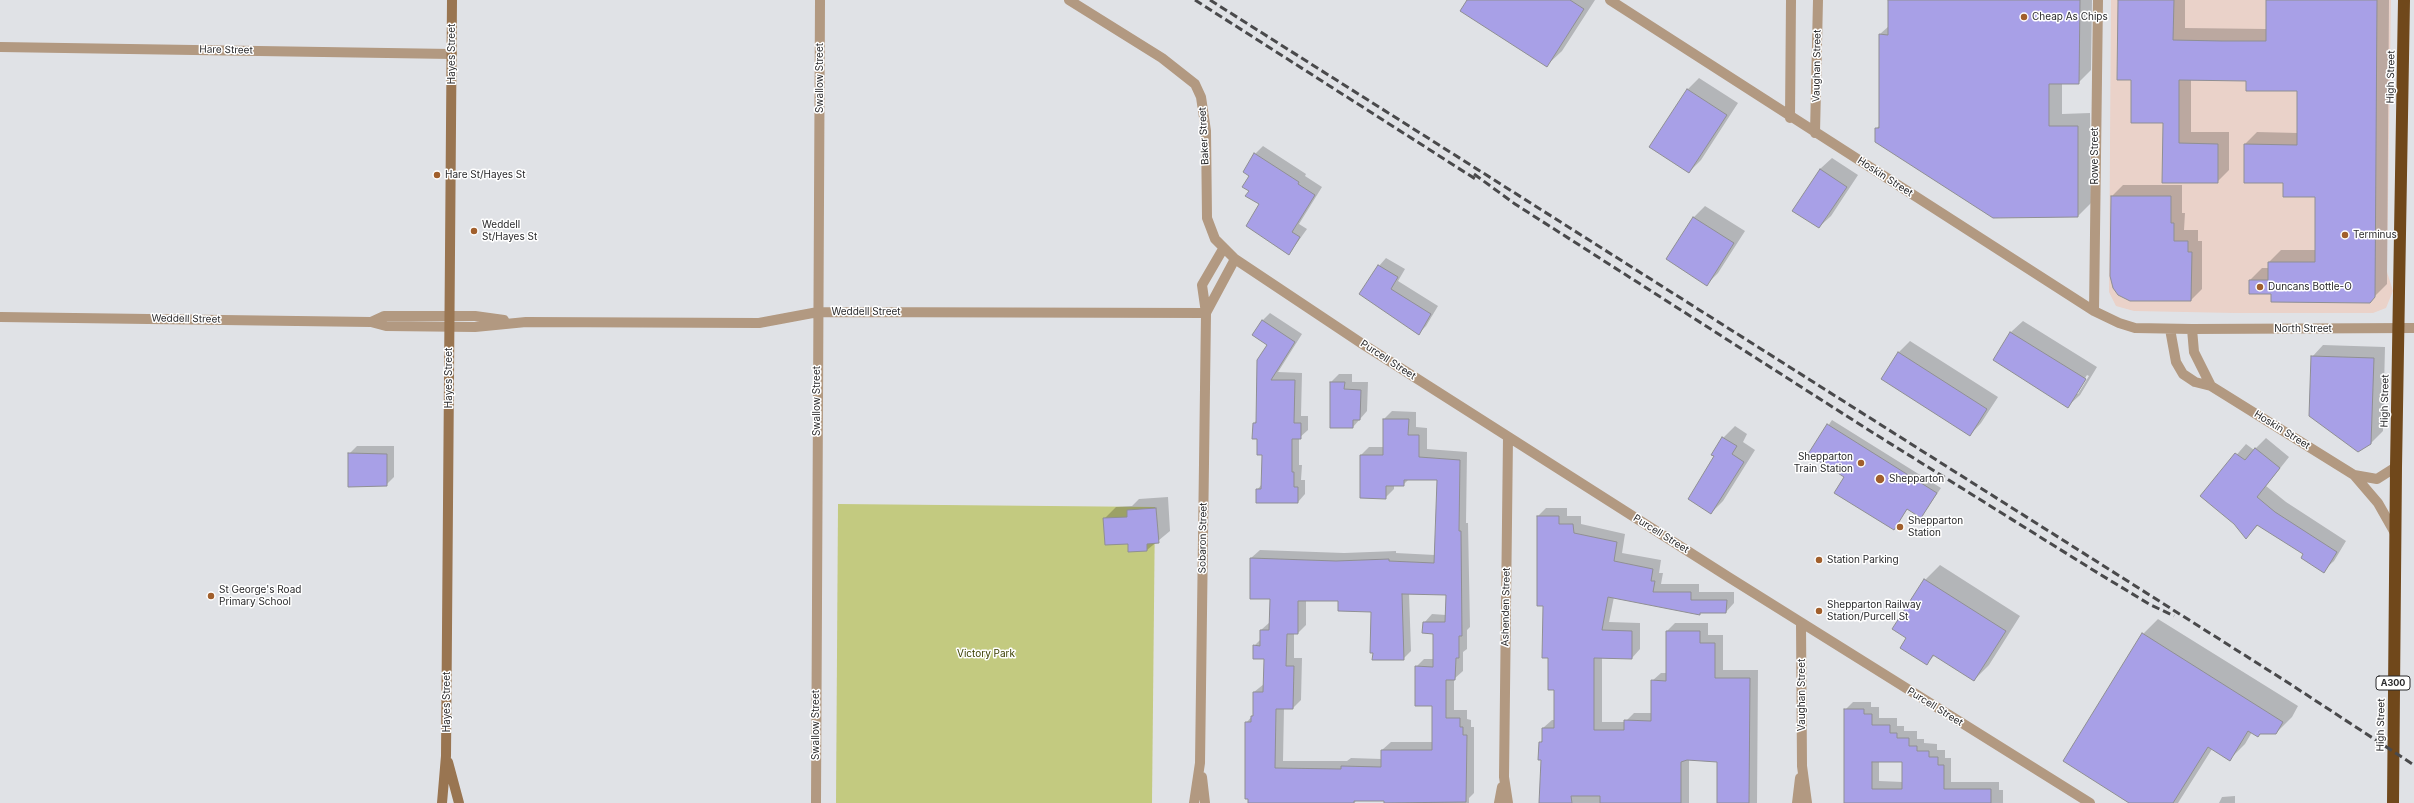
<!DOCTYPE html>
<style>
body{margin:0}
canvas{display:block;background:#e0e2e6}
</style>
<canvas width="2414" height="803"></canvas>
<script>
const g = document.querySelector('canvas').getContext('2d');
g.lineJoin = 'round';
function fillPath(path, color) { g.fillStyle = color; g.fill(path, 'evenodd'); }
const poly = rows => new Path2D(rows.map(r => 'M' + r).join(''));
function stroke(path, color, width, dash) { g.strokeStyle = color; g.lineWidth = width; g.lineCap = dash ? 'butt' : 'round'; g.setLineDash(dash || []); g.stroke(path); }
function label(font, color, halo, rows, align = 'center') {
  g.font = font + ' Inter,sans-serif'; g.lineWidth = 3; g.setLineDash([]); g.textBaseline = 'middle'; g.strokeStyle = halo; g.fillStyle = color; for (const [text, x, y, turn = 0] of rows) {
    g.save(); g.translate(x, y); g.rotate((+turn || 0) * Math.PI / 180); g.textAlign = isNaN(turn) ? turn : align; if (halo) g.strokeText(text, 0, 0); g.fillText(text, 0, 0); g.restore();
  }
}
const commercial = poly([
 [2111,0,2391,0,2387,272,2393,291,2386,308,2373,313,2235,313,2134,311,2116,306,2109,292]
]);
const green = poly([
 [838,504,1155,507,1152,803,836,803]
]);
const shadow = poly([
 [1468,0,1595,0,1562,51,1546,66],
 [1889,0,2092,0,2091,70,2078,83,2062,83,2062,114,2090,113,2091,203,2078,216,1876,129,1880,125,1880,34,1889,26],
 [2119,0,2185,0,2185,28,2267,29,2267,0,2389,0,2387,284,2369,302,2272,293,2250,280,2262,268,2269,268,2269,262,2281,250,2316,250,2316,196,2284,182,2245,182,2245,144,2257,132,2298,133,2298,90,2247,80,2191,80,2191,132,2229,132,2229,170,2217,182,2163,182,2164,122,2132,79],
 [1699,78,1738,103,1701,160,1689,172,1688,89],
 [1263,146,1306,174,1305,176,1322,187,1299,224,1307,229,1289,254,1261,204,1250,191,1255,154],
 [1832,158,1858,175,1831,216,1819,227,1794,210,1820,169],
 [2123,185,2182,185,2182,213,2185,213,2184,230,2198,230,2198,241,2202,241,2202,289,2191,300,2112,196],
 [1705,206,1745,231,1718,273,1707,284,1667,259,1694,217],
 [1386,258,1405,269,1398,281,1438,306,1426,326,1419,333,1361,294,1379,266],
 [1270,313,1302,334,1278,372,1302,373,1301,416,1308,416,1308,430,1299,438,1299,465,1302,465,1301,480,1305,480,1305,494,1298,502,1257,490,1262,484,1263,454,1254,423,1257,420,1268,345,1262,321],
 [2023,321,2097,367,2080,395,2068,406,1995,359,2011,332],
 [2087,375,2089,376,2078,394,2075,394],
 [1910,341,1998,397,1981,423,1970,435,1882,379,1899,352],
 [2323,345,2385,347,2383,431,2371,443,2312,357],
 [1339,374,1352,374,1352,382,1368,382,1367,411,1353,427,1331,382],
 [1392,411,1416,412,1416,427,1427,428,1427,449,1467,452,1466,523,1468,523,1470,627,1467,630,1467,649,1463,652,1463,671,1454,679,1454,710,1467,710,1467,719,1471,720,1471,727,1474,727,1474,793,1469,798,1469,803,1385,803,1385,800,1357,800,1354,803,1249,803,1246,723,1254,714,1254,692,1264,684,1265,658,1254,646,1261,639,1261,630,1270,622,1271,598,1251,598,1251,558,1260,550,1344,553,1396,551,1396,553,1435,555,1438,479,1409,479,1403,485,1394,485,1394,489,1385,498,1361,455,1369,447,1384,447,1384,419],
 [1409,593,1447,594,1446,615,1432,614,1424,623,1434,633,1434,659,1424,659,1416,667,1433,705,1433,742,1391,742,1382,750,1382,759,1351,758,1347,761,1283,761,1284,708,1293,708,1301,700,1302,658,1294,658,1294,633,1298,633,1306,625,1306,600,1339,600,1372,611,1403,659,1411,651],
 [1832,420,1941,488,1921,517,1908,508,1894,529,1845,477,1809,454],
 [1735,426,1747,434,1743,442,1755,450,1723,501,1711,513,1716,456,1723,438],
 [2266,438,2289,457,2266,486,2286,502,2346,541,2334,561,2323,571,2304,554,2259,524,2246,538,2235,524,2201,496,2246,444,2254,450],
 [357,446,394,446,394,477,386,485,349,454],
 [1168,497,1170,531,1147,550,1104,519,1116,507,1132,506,1139,499],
 [1546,508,1567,508,1567,516,1581,516,1581,524,1625,534,1622,553,1661,560,1659,573,1663,573,1661,584,1699,584,1699,592,1734,592,1734,603,1726,612,1702,612,1699,614,1614,597,1609,622,1640,623,1640,649,1632,658,1602,658,1602,722,1625,722,1634,713,1652,713,1652,681,1661,673,1667,673,1667,631,1675,623,1708,623,1708,635,1723,635,1723,670,1758,670,1757,803,1718,803,1718,761,1689,760,1689,803,1541,803,1542,759,1540,743,1543,739,1543,728,1552,720,1555,720,1555,689,1544,605,1538,605,1538,516],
 [1940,565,2020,616,1989,665,1974,680,1935,655,1927,663,1907,638,1925,580],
 [2158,619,2298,706,2292,717,2276,733,2252,732,2245,744,2229,760,2212,749,2178,803,2131,803,2143,634],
 [1853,702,1871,702,1871,707,1879,707,1879,718,1897,718,1897,726,1904,726,1904,731,1917,731,1917,739,1924,739,1924,743,1937,744,1937,750,1945,750,1945,758,1951,758,1951,782,1999,782,1999,790,2003,790,2003,803,1845,803,1845,710],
 [1879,761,1903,761,1903,782,1879,781],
 [2235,796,2235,803,2219,803,2222,797]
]);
const building = poly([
 [1467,0,1570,0,1584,9,1547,67,1460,11,1467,0],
 [1888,0,2080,0,2079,84,2049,84,2049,126,2078,126,2078,217,1993,218,1875,142,1875,128,1879,128,1879,34,1888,35,1888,0],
 [2118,0,2174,0,2173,40,2222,41,2266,41,2266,0,2377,0,2375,297,2370,303,2271,302,2271,294,2249,294,2249,280,2268,280,2268,262,2315,262,2315,197,2283,197,2283,183,2244,183,2244,144,2297,145,2297,91,2246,91,2246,81,2179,80,2179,143,2218,144,2218,183,2162,183,2163,123,2131,123,2131,80,2117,80,2118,0],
 [1687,89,1727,115,1689,173,1649,147,1687,89],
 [1254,153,1299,182,1298,184,1315,195,1292,232,1300,237,1289,255,1246,226,1259,204,1245,196,1249,191,1242,187,1249,176,1243,172,1254,153],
 [1820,169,1847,187,1819,228,1792,211,1820,169],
 [2111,196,2171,196,2171,223,2174,223,2174,241,2188,241,2188,252,2192,252,2191,301,2130,301,2118,295,2113,288,2110,276,2111,196],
 [1693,217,1734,243,1707,286,1666,259,1693,217],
 [1378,265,1398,277,1391,289,1431,314,1419,335,1359,294,1378,265],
 [1262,320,1295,342,1271,380,1295,380,1294,423,1301,423,1301,439,1292,439,1292,472,1294,472,1294,487,1298,487,1298,503,1256,503,1256,489,1261,489,1262,455,1257,455,1257,439,1252,439,1253,423,1256,423,1257,360,1267,345,1252,335,1262,320],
 [2010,332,2086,379,2068,408,1993,360,2010,332],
 [1898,352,1987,409,1970,436,1881,379,1898,352],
 [2311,356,2374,358,2371,444,2358,452,2309,416,2311,356],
 [1330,382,1345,382,1344,389,1361,390,1360,420,1353,420,1353,428,1330,428,1330,382],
 [1383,419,1409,419,1408,435,1419,435,1419,457,1460,460,1459,531,1461,531,1462,636,1459,636,1459,658,1456,658,1455,680,1446,680,1446,718,1460,718,1460,727,1463,727,1463,735,1467,735,1466,802,1384,803,1384,801,1354,801,1354,803,1248,803,1248,799,1245,799,1245,722,1251,722,1251,716,1253,716,1253,692,1263,692,1264,659,1253,659,1253,645,1260,646,1260,630,1269,630,1270,599,1250,599,1250,558,1336,561,1389,559,1389,561,1434,563,1437,480,1404,480,1404,486,1386,486,1386,499,1360,498,1360,455,1383,455,1383,419],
 [1402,594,1446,595,1445,622,1423,622,1422,633,1433,634,1433,667,1415,666,1415,706,1432,706,1432,750,1381,750,1381,767,1341,766,1341,769,1275,768,1276,709,1293,709,1294,666,1286,666,1287,634,1298,634,1298,601,1338,601,1338,611,1371,612,1370,653,1373,653,1372,660,1404,660,1402,594],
 [1827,424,1937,493,1921,518,1907,509,1894,530,1834,493,1844,477,1808,454,1827,424],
 [1722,437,1737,446,1732,454,1744,462,1711,514,1688,499,1714,456,1711,455,1722,437],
 [2255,448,2280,468,2257,497,2275,512,2337,552,2324,573,2301,558,2303,554,2257,525,2246,539,2234,524,2200,496,2235,453,2245,460,2255,448],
 [348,453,387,454,387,486,348,487,348,453],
 [1156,508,1159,543,1147,544,1147,551,1128,552,1128,544,1105,545,1103,518,1127,517,1127,510,1156,508],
 [1537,516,1559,516,1559,524,1573,524,1574,533,1617,542,1614,561,1653,569,1651,581,1655,581,1653,592,1691,592,1691,600,1727,600,1726,613,1700,613,1700,615,1608,597,1602,630,1632,631,1632,659,1594,658,1594,730,1624,730,1624,720,1651,721,1651,680,1666,681,1666,631,1700,631,1700,643,1715,643,1715,678,1750,678,1749,803,1717,803,1717,762,1687,760,1681,762,1681,803,1600,803,1600,796,1571,796,1572,803,1539,803,1541,760,1538,760,1539,742,1542,742,1542,728,1554,728,1554,690,1548,690,1548,658,1542,658,1543,606,1537,606,1537,516],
 [1924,579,2006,631,1974,681,1933,655,1927,665,1900,648,1906,638,1892,629,1924,579],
 [2142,633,2283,722,2276,734,2260,734,2258,737,2248,731,2230,761,2208,747,2173,803,2129,803,2063,761,2142,633],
 [1844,709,1864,709,1864,714,1872,714,1872,725,1890,725,1890,733,1897,733,1897,738,1909,738,1909,746,1917,746,1917,751,1929,751,1929,757,1938,757,1938,765,1944,765,1944,789,1991,789,1991,803,1844,803,1844,709],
 [1872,762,1902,762,1902,789,1872,789,1872,762]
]);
const street = poly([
 [1069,0,1162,58,1195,84,1201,97,1206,131,1207,218,1215,239,1235,259,1361,343,1730,578,2090,803],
 [1610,0,2094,311,2119,323,2135,328,2192,329,2414,328],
 [0,47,452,54],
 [1790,118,1791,0],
 [1815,133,1818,0],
 [2094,311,2098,0],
 [1206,313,1235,259],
 [0,317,371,322,386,326,475,327,526,322,759,323,818,312,1206,313],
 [371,322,384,316,475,316,504,320],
 [2170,329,2176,362,2183,374,2195,382,2211,386,2354,475,2378,503,2395,533],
 [2192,329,2194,352,2211,386],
 [2354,475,2377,479,2396,467],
 [1801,623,1802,766,1807,803],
 [1202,777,1205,803],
 [816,803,820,0],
 [1194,803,1200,763,1206,313,1202,285,1223,249],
 [1499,803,1502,787],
 [1508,803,1504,777,1508,437],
 [1797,803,1800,778]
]);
const secondary = poly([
 [448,762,459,803],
 [442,803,446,756,452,0]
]);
const highway = poly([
 [2393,803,2396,467,2404,0]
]);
const rail = poly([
 [1195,0,1477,180],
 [1210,0,2287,682,2414,765],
 [1474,174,1515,204,1867,429,2093,570,2149,604,2174,616]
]);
const markers = [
 [2024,17,4,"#a15f2c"],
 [437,175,4,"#a15f2c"],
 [474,231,4,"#a15f2c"],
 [2345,235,4,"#a15f2c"],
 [2260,287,4,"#a15f2c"],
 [1861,463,4,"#a15f2c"],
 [1880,479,5,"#a15f2c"],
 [1900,527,4,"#a15f2c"],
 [1819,560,4,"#a15f2c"],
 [211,596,4,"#a15f2c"],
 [1819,611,4,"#a15f2c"]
];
const shields = [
 [2393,683,34]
];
const shieldNames = [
 ["A300",2393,683]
];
const poiNames = [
 ["Cheap As Chips",2032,17],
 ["Hare St/Hayes St",445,175],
 ["Weddell",482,225],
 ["St/Hayes St",482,237],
 ["Terminus",2353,235],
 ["Duncans Bottle-O",2268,287],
 ["Shepparton",1853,457,"right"],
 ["Train Station",1853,469,"right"],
 ["Shepparton",1889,479],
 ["Shepparton",1908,521],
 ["Station",1908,533],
 ["Station Parking",1827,560],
 ["St George's Road",219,590],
 ["Primary School",219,602],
 ["Shepparton Railway",1827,605],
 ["Station/Purcell St",1827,617]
];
const streetNames = [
 ["Hare Street",226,50,1],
 ["Hayes Street",452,54,-90],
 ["Vaughan Street",1817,66,-89],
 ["High Street",2391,77,-89],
 ["Swallow Street",820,78,-90],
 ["Baker Street",1204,136,-93],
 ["Rowe Street",2095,156,-90],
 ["Hoskin Street",1885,177,33],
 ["Weddell Street",866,312],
 ["Weddell Street",186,319,1],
 ["North Street",2303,329],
 ["Purcell Street",1388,360,33],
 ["Hayes Street",449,378,-90],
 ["Swallow Street",817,401,-90],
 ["High Street",2385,401,-89],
 ["Hoskin Street",2282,430,32],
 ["Purcell Street",1661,534,32],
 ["Sobaron Street",1203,538,-89],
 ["Ashenden Street",1506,607,-89],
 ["Vaughan Street",1802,695,-90],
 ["Hayes Street",447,702,-90],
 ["Purcell Street",1935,707,32],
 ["Swallow Street",816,725,-90],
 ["High Street",2381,725,-89]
];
const parkNames = [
 ["Victory Park",986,654]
];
fillPath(commercial, '#ead2c9');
fillPath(green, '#c3ca80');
fillPath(shadow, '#0003');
fillPath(building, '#a8a0e7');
stroke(building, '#8f8f93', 1);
stroke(street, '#b29981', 10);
stroke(secondary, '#997551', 10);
stroke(highway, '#70481b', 12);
stroke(rail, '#49494b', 3, [8, 4]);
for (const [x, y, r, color] of markers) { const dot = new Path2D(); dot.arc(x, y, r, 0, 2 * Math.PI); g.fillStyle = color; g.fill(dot); stroke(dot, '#fff', 1.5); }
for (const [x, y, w] of shields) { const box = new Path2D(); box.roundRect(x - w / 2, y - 7, w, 14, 3); g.fillStyle = '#fff'; g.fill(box); stroke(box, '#29292b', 1); }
label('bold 9px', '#29292b', null, shieldNames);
label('10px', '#29292b', '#fff', poiNames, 'left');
label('10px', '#29292b', '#fff', streetNames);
label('10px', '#3b3f00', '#fff', parkNames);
</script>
